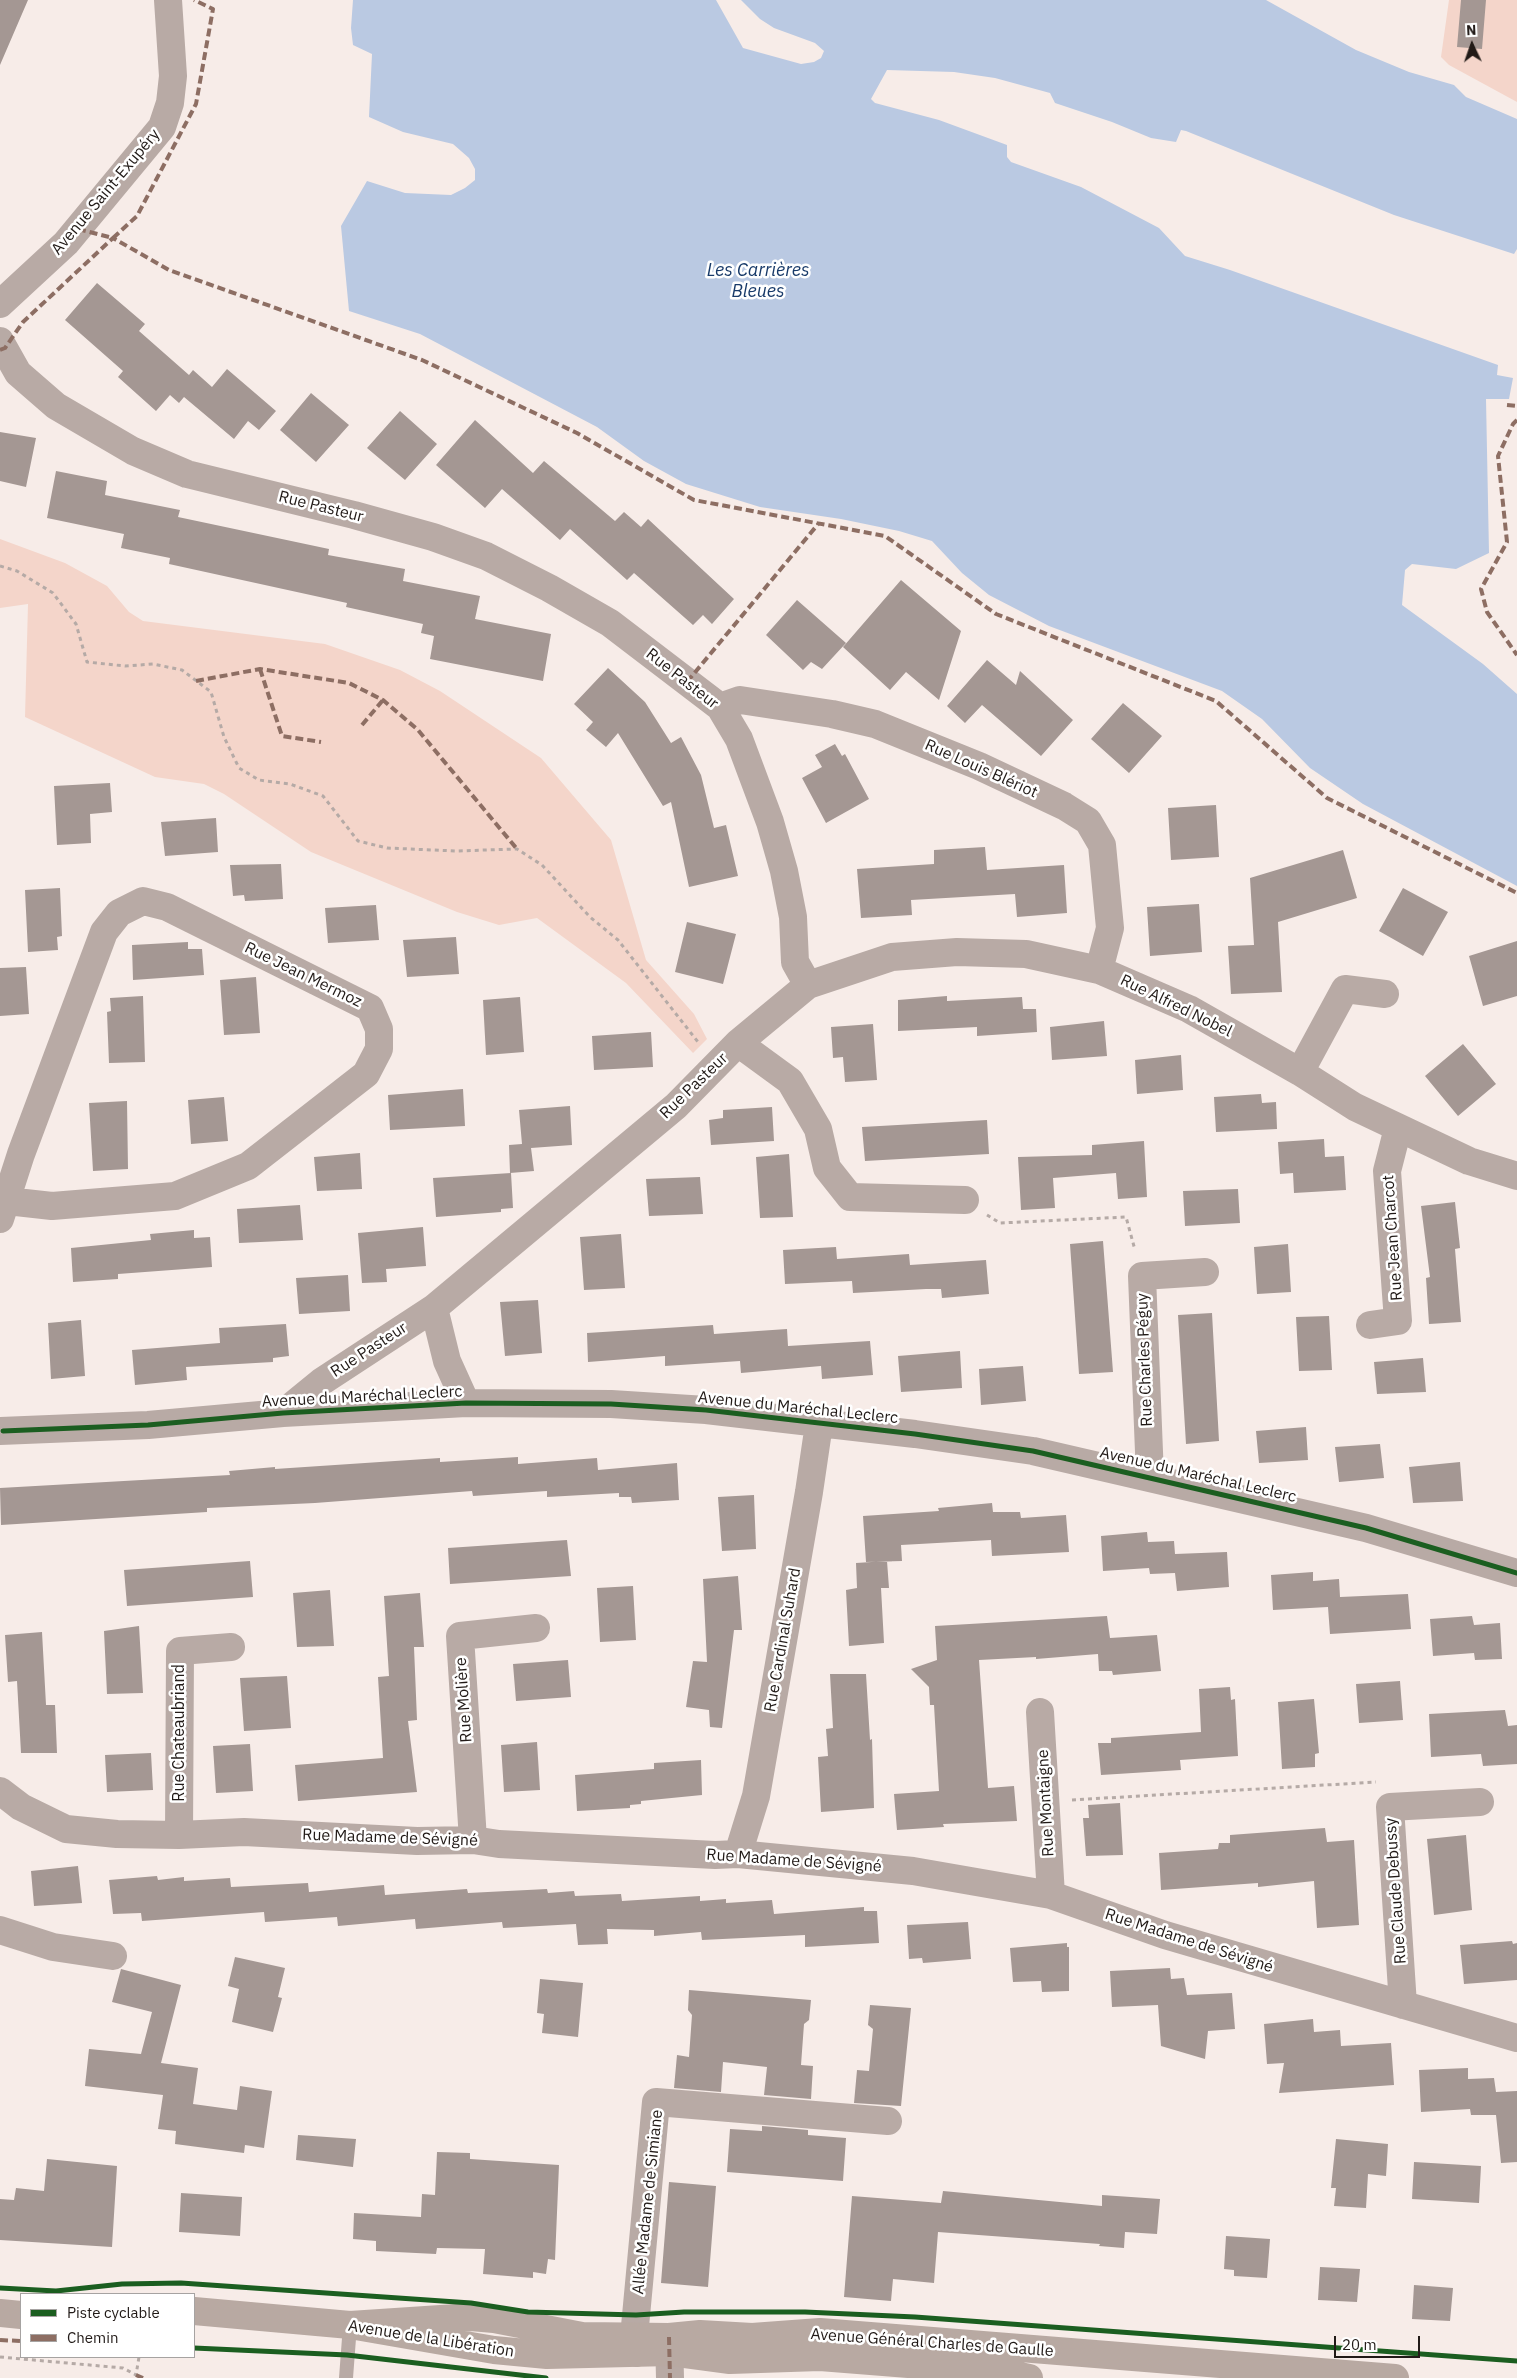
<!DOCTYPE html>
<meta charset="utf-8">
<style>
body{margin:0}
#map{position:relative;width:1517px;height:2378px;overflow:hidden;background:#f7ece8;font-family:"IBM Plex Sans",sans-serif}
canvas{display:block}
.legend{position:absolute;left:20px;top:2293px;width:175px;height:65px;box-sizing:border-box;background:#fff;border:1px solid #a6a3a2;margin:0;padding:6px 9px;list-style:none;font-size:15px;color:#211a17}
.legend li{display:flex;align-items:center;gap:10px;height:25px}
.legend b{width:25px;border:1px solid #a6a3a2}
.north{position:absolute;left:1447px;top:20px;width:50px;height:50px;-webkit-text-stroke:4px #fff;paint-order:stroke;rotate:357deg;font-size:14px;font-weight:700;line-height:20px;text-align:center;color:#211a17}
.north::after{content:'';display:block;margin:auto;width:18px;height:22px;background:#211a17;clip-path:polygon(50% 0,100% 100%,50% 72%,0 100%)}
.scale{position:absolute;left:1334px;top:2336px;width:86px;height:22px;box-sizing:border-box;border:2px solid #211a17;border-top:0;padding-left:6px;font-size:15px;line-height:18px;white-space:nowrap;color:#211a17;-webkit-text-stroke:4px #fff;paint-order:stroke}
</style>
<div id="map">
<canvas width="1517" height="2378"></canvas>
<ul class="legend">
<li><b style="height:6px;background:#1b5e20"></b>Piste cyclable</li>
<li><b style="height:6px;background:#8d6e63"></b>Chemin</li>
</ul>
<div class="north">N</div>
<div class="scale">20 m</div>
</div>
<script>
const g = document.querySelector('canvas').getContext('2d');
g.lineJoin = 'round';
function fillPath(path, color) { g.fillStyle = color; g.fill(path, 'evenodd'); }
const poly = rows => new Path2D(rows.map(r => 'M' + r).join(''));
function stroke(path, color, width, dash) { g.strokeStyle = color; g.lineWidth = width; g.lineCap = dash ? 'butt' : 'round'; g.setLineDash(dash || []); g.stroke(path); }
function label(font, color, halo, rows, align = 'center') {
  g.font = font + ' "IBM Plex Sans",sans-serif'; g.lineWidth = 5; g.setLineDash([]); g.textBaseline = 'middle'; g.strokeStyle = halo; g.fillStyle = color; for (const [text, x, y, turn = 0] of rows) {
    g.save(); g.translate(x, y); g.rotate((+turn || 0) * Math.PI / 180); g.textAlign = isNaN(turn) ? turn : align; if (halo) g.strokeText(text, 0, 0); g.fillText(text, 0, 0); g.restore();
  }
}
const green = poly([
 [1449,0,1517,0,1517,102,1449,65,1441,57],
 [0,539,65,563,107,586,129,612,143,621,325,644,400,670,440,691,541,758,611,840,646,960,694,1014,707,1039,693,1053,626,983,537,918,499,925,457,912,311,852,224,794,204,784,155,777,25,717,28,604,0,608]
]);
const water = poly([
 [353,0,716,0,743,48,801,64,814,62,821,58,824,51,815,43,774,28,760,19,741,0,1266,0,1356,50,1409,72,1454,85,1466,97,1517,119,1517,249,1514,254,1394,215,1186,131,1181,130,1176,142,1151,138,1112,122,1055,103,1050,93,995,78,954,72,887,70,871,99,875,103,939,120,1007,145,1007,157,1011,162,1081,187,1159,228,1185,256,1230,270,1498,365,1497,375,1513,378,1509,399,1486,399,1489,553,1456,569,1412,564,1405,570,1402,605,1483,664,1517,694,1517,886,1363,804,1310,768,1262,719,1222,691,1049,626,989,595,962,573,932,541,899,531,841,519,760,507,686,484,644,461,597,427,420,334,349,311,341,226,367,181,405,193,451,195,465,188,475,180,475,169,469,158,453,144,403,132,369,117,372,54,353,45,351,28]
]);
const building = poly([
 [0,0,28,0,0,65],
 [1461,0,1486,0,1482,49,1457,47],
 [97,283,145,324,139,331,189,375,193,370,212,387,227,369,276,411,259,430,248,421,234,439,184,397,179,403,170,395,156,411,118,377,123,371,65,320],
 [311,393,349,425,316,462,280,430],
 [400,411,437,444,405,480,367,448],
 [475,420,533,473,544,461,615,521,624,512,641,527,648,519,734,599,712,624,703,615,693,625,634,573,627,580,570,529,560,540,502,489,485,508,436,465],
 [0,432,36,438,26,487,0,481],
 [56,471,107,481,105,495,180,510,178,517,329,549,328,555,405,569,403,581,480,596,475,619,551,634,543,681,430,659,434,636,421,633,423,624,346,607,347,603,169,564,170,558,121,548,124,534,47,518],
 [901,580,961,631,939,700,906,672,890,690,843,647],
 [797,600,846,643,822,669,811,662,803,670,766,635],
 [987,660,1016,685,1020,671,1073,720,1041,756,982,705,965,723,947,706],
 [608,668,645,702,671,743,681,737,701,775,714,828,726,825,738,876,689,887,671,802,663,806,618,733,606,747,586,730,593,722,574,704],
 [1123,703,1162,736,1129,773,1091,739],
 [835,744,842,756,845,754,869,799,826,823,802,778,822,767,815,755],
 [110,783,112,812,90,814,91,843,57,845,54,786],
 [1216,805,1219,857,1171,860,1168,808],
 [216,818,218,852,165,856,161,822],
 [985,847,987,870,1064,865,1067,913,1017,917,1015,894,911,900,912,915,861,918,857,869,934,864,934,850],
 [1343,850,1357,898,1278,922,1282,992,1231,994,1228,946,1254,945,1250,878],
 [281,864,283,899,245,901,244,895,233,896,230,865],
 [60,888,62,936,57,937,58,950,28,952,25,890],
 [1403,888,1448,912,1423,956,1379,931],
 [1199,904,1202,952,1150,956,1147,907],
 [376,905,379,940,328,943,325,908],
 [687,922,736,934,723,984,675,972],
 [456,937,459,974,407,977,403,940],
 [1517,941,1517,996,1483,1006,1469,956],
 [188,942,188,949,202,949,204,975,133,980,132,945],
 [26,967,29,1014,0,1016,0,968],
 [256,977,260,1033,224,1035,220,980],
 [143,996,145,1062,109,1063,107,1012,111,1011,110,998],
 [947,996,947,1001,1022,997,1023,1009,1036,1009,1037,1032,977,1036,977,1027,898,1031,898,1000],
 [520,997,524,1052,486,1055,483,1000],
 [1104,1021,1107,1056,1052,1060,1050,1027],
 [873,1024,877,1080,845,1082,843,1057,833,1058,831,1027],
 [651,1032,653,1067,594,1070,592,1036],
 [1463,1044,1496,1084,1458,1116,1425,1076],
 [1181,1055,1183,1090,1137,1094,1135,1060],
 [463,1089,465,1126,390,1130,388,1095],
 [1261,1094,1262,1103,1276,1102,1277,1129,1216,1132,1214,1097],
 [224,1097,228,1141,191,1144,188,1100],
 [127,1101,128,1169,93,1171,89,1103],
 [570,1106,572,1145,531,1148,534,1171,510,1173,509,1145,522,1144,519,1110],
 [772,1107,774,1141,711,1145,709,1120,723,1118,723,1110],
 [987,1120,989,1154,865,1161,862,1127],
 [1324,1139,1325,1157,1344,1156,1346,1190,1294,1193,1293,1173,1280,1174,1278,1142],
 [1144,1141,1147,1197,1118,1199,1116,1173,1053,1178,1055,1208,1021,1210,1018,1157,1092,1155,1092,1145],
 [360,1153,362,1189,317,1191,314,1157],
 [789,1154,793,1217,760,1218,756,1157],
 [511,1173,513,1208,501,1209,501,1212,436,1217,433,1178],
 [700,1177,703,1214,649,1216,646,1179],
 [1238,1189,1240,1223,1185,1226,1183,1191],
 [1455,1202,1460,1248,1455,1249,1461,1322,1429,1324,1426,1278,1430,1277,1421,1206],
 [300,1205,303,1240,239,1243,237,1209],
 [423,1227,426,1266,386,1269,387,1282,362,1283,358,1233],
 [194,1230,194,1238,210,1237,212,1267,118,1274,118,1279,73,1282,71,1248,151,1240,150,1234],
 [621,1234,625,1288,584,1290,580,1237],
 [1103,1241,1113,1372,1079,1374,1070,1244],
 [1288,1244,1291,1292,1257,1294,1254,1247],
 [836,1247,837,1259,909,1254,910,1265,986,1260,989,1294,942,1298,941,1289,926,1289,853,1293,852,1281,785,1284,783,1250],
 [348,1275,350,1311,299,1314,296,1278],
 [538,1300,542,1353,505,1356,500,1302],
 [1212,1313,1219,1441,1186,1444,1178,1315],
 [1329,1316,1332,1370,1299,1371,1296,1317],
 [81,1320,85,1376,51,1379,48,1323],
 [286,1324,289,1356,273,1358,273,1362,186,1367,187,1380,135,1385,132,1350,220,1343,219,1328],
 [713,1325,714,1334,787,1329,788,1346,870,1341,873,1375,822,1379,821,1366,741,1373,740,1361,665,1366,665,1356,588,1362,587,1333],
 [960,1351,962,1388,901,1392,898,1356],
 [1423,1358,1426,1392,1377,1394,1374,1362],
 [1023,1366,1026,1401,981,1405,979,1369],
 [1306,1427,1308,1460,1259,1463,1256,1431],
 [1380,1444,1384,1478,1339,1482,1335,1447],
 [518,1457,518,1464,597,1458,598,1470,677,1463,679,1500,632,1503,631,1497,619,1497,619,1493,547,1497,547,1491,473,1496,472,1491,315,1503,207,1508,207,1512,1,1525,0,1488,230,1475,229,1471,275,1467,275,1469,440,1458,440,1462],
 [1460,1462,1463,1501,1413,1503,1409,1467],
 [754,1495,756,1549,722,1551,718,1497],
 [992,1503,993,1512,1020,1512,1021,1518,1066,1515,1069,1552,992,1556,991,1540,901,1545,902,1561,866,1562,863,1516,939,1511,938,1508],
 [1147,1532,1148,1542,1174,1541,1175,1554,1227,1552,1229,1587,1177,1591,1175,1573,1150,1574,1149,1568,1103,1571,1101,1536],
 [567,1540,571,1576,450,1584,448,1548],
 [250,1561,253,1597,127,1606,124,1570],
 [887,1561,889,1588,881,1588,884,1643,849,1646,846,1590,857,1588,856,1563],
 [1313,1572,1313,1581,1339,1579,1340,1597,1408,1594,1411,1629,1330,1634,1328,1607,1273,1610,1271,1575],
 [738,1576,742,1630,734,1630,722,1728,710,1727,709,1710,686,1707,693,1661,707,1662,703,1579],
 [633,1586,636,1640,600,1642,597,1588],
 [330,1590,334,1646,297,1647,293,1593],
 [420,1593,424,1647,414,1647,417,1720,408,1721,417,1792,298,1801,295,1765,383,1758,378,1677,389,1676,384,1596],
 [1107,1616,1110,1638,1157,1635,1161,1671,1113,1675,1112,1671,1099,1671,1098,1654,1036,1659,1036,1657,979,1660,988,1788,1014,1786,1017,1821,943,1824,944,1827,897,1830,894,1794,939,1791,934,1705,930,1705,929,1687,911,1669,937,1660,935,1626],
 [1472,1616,1474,1625,1500,1623,1502,1659,1475,1660,1474,1653,1433,1656,1430,1619],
 [139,1626,143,1693,107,1694,104,1631],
 [42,1632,46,1705,55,1705,57,1753,21,1753,17,1681,8,1682,5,1635],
 [568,1660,571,1697,516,1701,513,1664],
 [830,1674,866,1674,870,1740,872,1739,874,1808,821,1812,818,1757,828,1756,826,1729,833,1728],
 [287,1676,291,1728,244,1731,240,1678],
 [1400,1681,1403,1720,1359,1723,1356,1684],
 [1230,1687,1231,1700,1235,1699,1238,1756,1180,1760,1181,1770,1101,1775,1098,1743,1111,1743,1111,1738,1201,1732,1199,1689],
 [1314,1699,1319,1753,1315,1754,1315,1767,1282,1769,1278,1702],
 [1505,1710,1508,1726,1517,1725,1517,1764,1483,1766,1481,1754,1431,1757,1429,1714],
 [537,1742,540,1790,504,1792,501,1745],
 [250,1744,253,1791,216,1793,213,1746],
 [151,1753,153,1790,107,1792,105,1755],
 [701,1760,702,1795,641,1801,641,1804,630,1805,630,1808,577,1811,575,1775,654,1769,654,1763],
 [1120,1803,1123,1855,1086,1856,1083,1818,1089,1818,1088,1805],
 [1325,1828,1327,1842,1354,1840,1359,1925,1317,1928,1314,1881,1258,1887,1258,1883,1161,1890,1159,1853,1218,1849,1219,1843,1230,1843,1230,1835],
 [1466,1835,1472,1910,1434,1915,1427,1839],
 [78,1866,82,1903,34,1906,31,1871],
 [157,1876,158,1880,184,1877,184,1881,230,1878,231,1887,308,1883,309,1892,384,1885,385,1895,467,1889,468,1893,547,1889,548,1893,574,1891,575,1896,621,1894,622,1901,700,1896,700,1901,726,1899,726,1903,772,1900,774,1914,864,1907,864,1911,877,1911,879,1943,805,1947,805,1935,702,1940,701,1932,654,1936,654,1930,607,1929,608,1944,578,1945,576,1924,503,1928,502,1922,416,1929,415,1919,338,1926,337,1917,265,1922,264,1912,142,1921,141,1913,113,1914,109,1880],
 [968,1922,971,1959,923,1963,922,1958,909,1959,907,1925],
 [1512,1941,1513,1944,1517,1943,1517,1980,1464,1984,1460,1945],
 [1067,1943,1067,1947,1069,1947,1069,1991,1042,1992,1041,1981,1013,1982,1010,1948],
 [235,1957,285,1968,278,1997,282,1998,273,2032,232,2022,239,1989,228,1986],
 [1170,1968,1171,1979,1184,1978,1187,1995,1232,1993,1235,2029,1208,2031,1205,2059,1161,2046,1158,2005,1112,2007,1110,1971],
 [121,1969,181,1985,161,2063,198,2068,193,2104,237,2110,240,2086,272,2091,264,2148,245,2145,244,2153,175,2144,176,2131,158,2129,163,2095,85,2086,89,2049,141,2054,152,2012,112,2002],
 [540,1979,583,1983,578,2037,542,2033,544,2014,537,2013],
 [689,1990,811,2000,809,2020,804,2024,801,2065,813,2066,811,2099,764,2095,767,2067,723,2062,721,2092,674,2088,677,2055,689,2057,692,2015,688,2010],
 [870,2005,911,2008,901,2106,854,2103,857,2070,869,2071,873,2029,868,2025],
 [1313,2019,1314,2032,1340,2030,1341,2046,1391,2043,1394,2085,1279,2093,1284,2063,1267,2064,1264,2024],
 [1468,2068,1468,2079,1494,2078,1496,2092,1517,2091,1517,2162,1501,2163,1496,2115,1471,2115,1470,2109,1421,2112,1419,2070],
 [762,2126,808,2130,808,2135,846,2138,843,2181,727,2172,730,2129,762,2131],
 [298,2135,356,2139,353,2167,296,2160],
 [1336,2139,1388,2144,1386,2176,1368,2174,1366,2208,1334,2206,1336,2188,1331,2188],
 [437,2152,470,2153,470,2159,559,2165,555,2260,548,2259,546,2274,533,2272,533,2278,483,2274,485,2249,437,2248,436,2254,376,2251,376,2241,353,2239,354,2213,421,2217,422,2194,435,2195],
 [47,2159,117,2166,112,2247,0,2240,0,2199,14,2200,16,2188,44,2191],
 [1414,2162,1481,2166,1479,2203,1412,2199],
 [669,2182,716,2186,708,2287,661,2283],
 [943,2191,1102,2206,1102,2195,1160,2199,1157,2234,1125,2232,1124,2248,1099,2246,1100,2244,938,2232,934,2283,893,2279,891,2301,844,2297,852,2196,941,2203],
 [181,2193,242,2197,240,2236,179,2232],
 [1226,2236,1270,2239,1267,2278,1234,2276,1234,2270,1224,2269],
 [1320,2267,1360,2269,1357,2302,1318,2300],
 [1414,2285,1453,2288,1450,2321,1412,2319]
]);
const path = poly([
 [0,566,17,571,53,593,76,624,87,662,125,666,153,664,182,670,211,692,224,737,239,768,259,780,290,784,323,796,358,841,387,848,456,851,517,849,542,865,590,917,618,940,698,1042],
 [987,1215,1000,1223,1126,1217,1135,1250],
 [1072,1800,1376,1782],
 [194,2348,325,2354],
 [0,2357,123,2368,136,2375,139,2357]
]);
const lane = poly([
 [346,2378,350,2325]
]);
const street = poly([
 [0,304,66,243,162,127,170,103,173,76,168,0],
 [0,341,18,373,56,406,133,451,187,474,354,515,433,537,486,556,549,588,610,623,720,707,739,739,770,822,784,871,793,917,795,962,808,985],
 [720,707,740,700,832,714,875,724,979,766,1064,806,1088,821,1102,845,1110,928,1099,970],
 [738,1043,790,1081,818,1129,827,1168,850,1197,965,1200],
 [1300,1072,1345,989,1385,994],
 [0,1219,21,1154,104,932,119,913,143,901,167,907,370,1008,379,1029,379,1049,366,1074,248,1166,175,1196,52,1206,7,1201],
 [434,1308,447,1361,466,1403],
 [1370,1325,1398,1321,1387,1171,1398,1128],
 [283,1413,321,1382,434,1308,676,1106,738,1043,808,985,892,957,957,952,1026,954,1099,970,1189,1009,1300,1072,1355,1107,1469,1161,1517,1176],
 [0,1431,148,1425,283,1413,466,1403,611,1404,706,1410,915,1434,1033,1451,1366,1528,1517,1573],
 [1150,1477,1142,1276,1205,1272],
 [1040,1712,1051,1895],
 [0,1791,21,1807,66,1829,117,1834,179,1835,244,1832,417,1841,473,1840,499,1844,715,1855,738,1854,913,1871,1051,1895,1165,1935,1517,2038],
 [179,1835,180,1651,231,1647],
 [473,1840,460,1636,536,1628],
 [738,1854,756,1796,809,1492,819,1424],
 [0,1930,53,1947,113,1956],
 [1403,2005,1390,1807,1480,1802],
 [669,2337,670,2378],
 [636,2353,634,2337,656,2102,888,2121]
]);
const secondary = poly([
 [194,2311,350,2325,494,2350,547,2355,670,2352,730,2360,820,2357,996,2371,1029,2378],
 [0,2313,21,2315],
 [350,2325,471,2317,494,2319,582,2336,669,2337,700,2334,752,2337,820,2332,1395,2378]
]);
const quiet = poly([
 [78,229,113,238,137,216,196,104,213,9,194,0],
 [0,350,5,348,23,322,113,238,169,270,422,360,577,433,694,500,885,536,996,614,1216,701,1327,798,1517,893],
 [1507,405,1517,406],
 [1517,420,1513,424,1498,456,1507,542,1481,589,1487,612,1517,655],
 [260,669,282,736,321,742],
 [196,681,260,669,349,683,383,700,418,730,517,849],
 [687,682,819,523],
 [362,725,383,700],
 [669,2337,670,2378],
 [0,2340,21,2341],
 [136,2375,143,2378]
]);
const cycleway = poly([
 [3,1431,148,1425,283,1413,466,1403,611,1404,706,1410,915,1434,1033,1451,1366,1528,1517,1573],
 [0,2288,56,2291,122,2284,181,2283,471,2303,528,2312,636,2315,684,2312,805,2312,915,2317,1517,2361],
 [194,2348,347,2355,546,2378]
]);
const streetNames = [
 ["Avenue Saint-Exupéry",106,192,-50],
 ["Rue Pasteur",321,507,14],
 ["Rue Pasteur",682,679,38],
 ["Rue Louis Blériot",981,769,24],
 ["Rue Jean Mermoz",303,975,26],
 ["Rue Alfred Nobel",1176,1006,26],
 ["Rue Pasteur",694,1086,-44],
 ["Rue Jean Charcot",1393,1238,-94],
 ["Rue Pasteur",369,1350,-33],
 ["Rue Charles Péguy",1145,1360,-92],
 ["Avenue du Maréchal Leclerc",362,1397,-3],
 ["Avenue du Maréchal Leclerc",798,1408,6],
 ["Avenue du Maréchal Leclerc",1198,1475,13],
 ["Rue Cardinal Suhard",783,1640,-80],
 ["Rue Molière",464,1700,-94],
 ["Rue Chateaubriand",179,1733,-90],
 ["Rue Montaigne",1046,1803,-93],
 ["Rue Madame de Sévigné",390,1838,2],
 ["Rue Madame de Sévigné",794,1861,4],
 ["Rue Claude Debussy",1396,1891,-94],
 ["Rue Madame de Sévigné",1189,1941,18],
 ["Allée Madame de Simiane",648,2202,-84],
 ["Avenue de la Libération",431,2339,9],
 ["Avenue Général Charles de Gaulle",932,2343,4]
];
const waterNames = [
 ["Les Carrières",758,271],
 ["Bleues",758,292]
];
fillPath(green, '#f4d5ca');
fillPath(water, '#bac9e2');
fillPath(building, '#a49793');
stroke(path, '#b5aaa6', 3, [4, 4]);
stroke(lane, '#b8aaa5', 14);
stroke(street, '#b8aaa5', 28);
stroke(secondary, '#b8a9a2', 28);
stroke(quiet, '#8d6e63', 4, [8, 4]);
stroke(cycleway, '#1b5e20', 5);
label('16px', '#211a17', '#fff', streetNames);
label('italic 18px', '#183a69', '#fff', waterNames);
</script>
